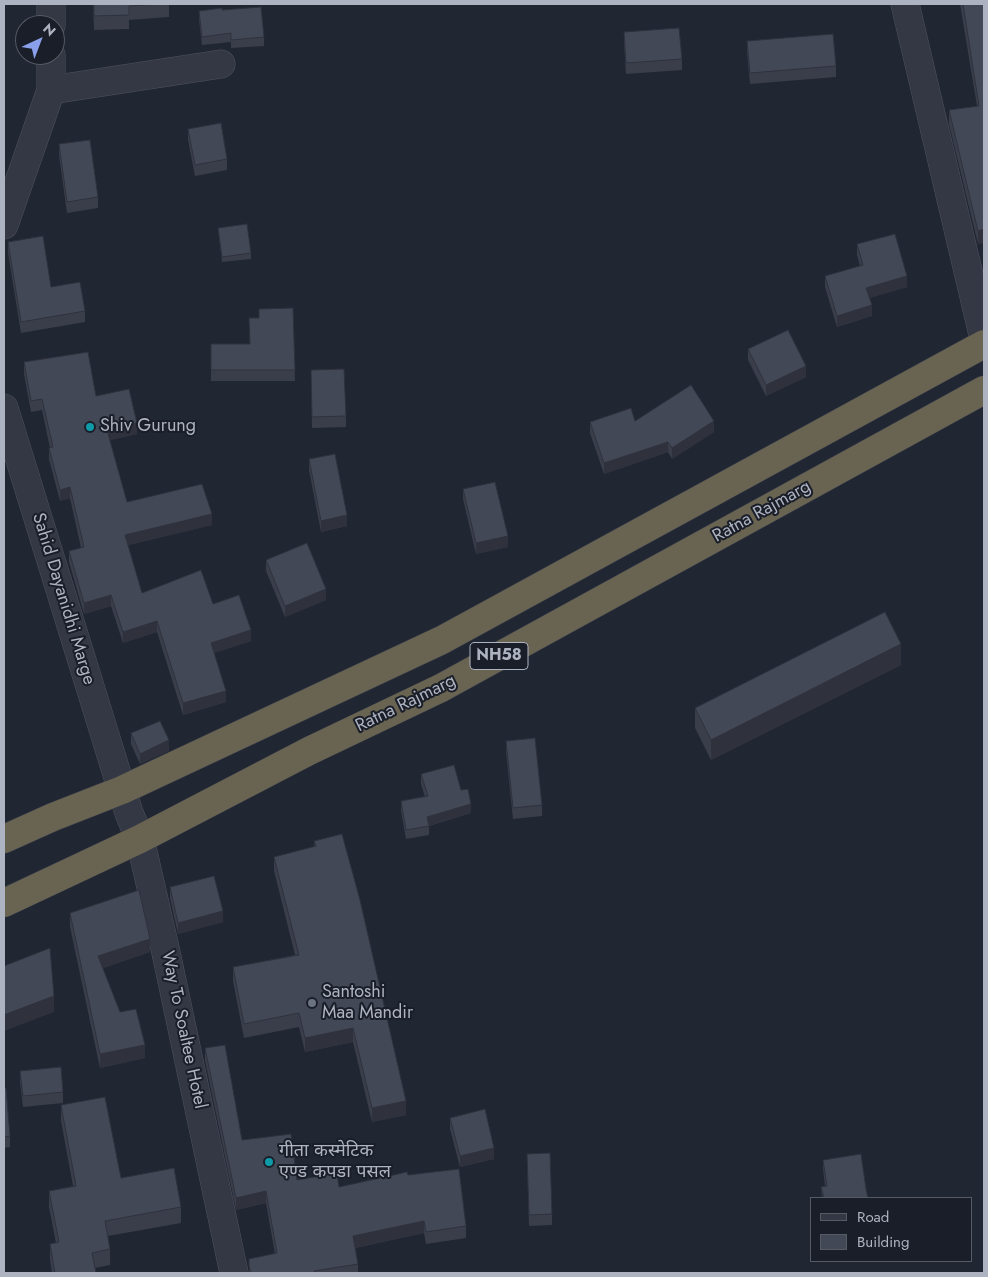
<!DOCTYPE html>
<meta charset="utf-8">
<style>
body{margin:0}
#map{position:relative;width:988px;height:1277px;overflow:hidden;background:#212633;font-family:Jost,sans-serif}
canvas{display:block}
.frame{position:absolute;inset:0;border:5px solid #aeb3c1;pointer-events:none}
.legend{position:absolute;left:810px;top:1197px;width:162px;height:65px;box-sizing:border-box;background:#1a1e28;border:1px solid #555a65;margin:0;padding:6px 9px;list-style:none;font-size:15px;color:#aeb3c1}
.legend li{display:flex;align-items:center;gap:10px;height:25px}
.legend b{width:25px;border:1px solid #555a65}
.north{position:absolute;left:15px;top:15px;width:50px;height:50px;box-sizing:border-box;background:#1a1e28;border:1px solid #555a65;border-radius:50%;rotate:43deg;font-size:14px;font-weight:700;line-height:20px;text-align:center;color:#aeb3c1}
.north::after{content:'';display:block;margin:auto;width:18px;height:22px;background:#8aa0eb;clip-path:polygon(50% 0,100% 100%,50% 72%,0 100%)}
</style>
<div id="map">
<canvas width="988" height="1277"></canvas>
<div class="frame"></div>
<ul class="legend">
<li><b style="height:6px;background:#343844"></b>Road</li>
<li><b style="height:14px;background:#434857"></b>Building</li>
</ul>
<div class="north">N</div>
</div>
<script>
const g = document.querySelector('canvas').getContext('2d');
g.lineJoin = 'round';
const poly = rows => new Path2D(rows.map(r => 'M' + r).join(''));
function stroke(path, color, width, dash) { g.strokeStyle = color; g.lineWidth = width; g.lineCap = dash ? 'butt' : 'round'; g.setLineDash(dash || []); g.stroke(path); }
function fillPath(path, color) { g.fillStyle = color; g.fill(path, 'evenodd'); }
function label(font, color, halo, rows, align = 'center') {
  g.font = font + ' Jost,"Noto Sans Devanagari",sans-serif'; g.lineWidth = 4; g.setLineDash([]); g.textBaseline = 'middle'; g.strokeStyle = halo; g.fillStyle = color; for (const [text, x, y, turn = 0] of rows) {
    g.save(); g.translate(x, y); g.rotate((+turn || 0) * Math.PI / 180); g.textAlign = isNaN(turn) ? turn : align; if (halo) g.strokeText(text, 0, 0); g.fillText(text, 0, 0); g.restore();
  }
}
const minor = poly([
 [905,4,984,339],
 [51,25,51,4],
 [51,90,221,64],
 [4,225,51,90,51,55],
 [4,408,129,813,140,839,165,948,234,1273]
]);
const highway = poly([
 [4,839,53,817,122,790,442,640,984,344],
 [4,903,140,839,309,751,441,688,984,390]
]);
const wall = poly([
 [79,4,169,4,169,17,129,20,129,29,94,30,93,4,79,5],
 [960,4,984,4,978,244,949,124,949,110,977,106],
 [222,10,264,37,264,46,231,48,231,42,202,45,199,20,199,11],
 [624,32,682,59,682,70,626,74,624,43],
 [747,41,836,66,836,77,750,84,747,52],
 [188,129,227,159,227,170,195,176,188,140],
 [59,144,98,197,98,208,67,213,59,155],
 [218,228,251,253,251,259,222,262],
 [8,242,51,287,85,311,85,322,21,333,8,253],
 [857,244,907,287,869,298,872,316,837,327,825,287,825,276,860,266,857,255],
 [293,308,295,381,211,381,211,344,250,344,259,318],
 [748,349,806,377,766,396,748,360],
 [24,362,96,396,137,434,110,440,127,502,212,525,128,545,142,593,213,604,251,641,214,653,226,702,183,715,157,632,123,643,111,606,84,614,69,562,69,551,81,548,70,498,60,501,49,459,49,448,50,448,42,410,31,412,24,374],
 [311,370,346,416,346,427,312,428],
 [635,421,714,432,672,459,668,452,604,474,590,433,590,422],
 [309,459,347,526,321,532,309,470],
 [463,489,508,547,476,554,463,499],
 [266,560,326,600,285,617,266,571],
 [901,665,711,760,695,728,695,708],
 [131,733,169,751,140,764,131,744],
 [506,741,542,805,542,816,513,819,506,752],
 [421,774,461,790,471,813,429,826,429,835,406,839,401,811,401,801,425,797,421,784],
 [314,841,406,1115,372,1122,353,1042,305,1052,299,1027,244,1038,233,981,233,967,295,955,274,871,274,857,314,847],
 [170,887,223,922,178,934,170,898],
 [70,913,150,952,103,968,120,1012,145,1058,100,1068,70,927],
 [205,1048,242,1140,297,1180,339,1187,408,1175,466,1226,466,1238,426,1244,424,1233,355,1248,358,1264,358,1273,249,1273,249,1259,275,1254,266,1203,236,1210,205,1060],
 [20,1071,63,1092,63,1103,23,1107,20,1082],
 [4,1088,10,1136,10,1147,4,1148],
 [61,1105,121,1178,181,1207,181,1223,108,1236,110,1249,110,1265,95,1268,96,1273,52,1273,50,1260,50,1244,56,1243,49,1207,49,1191,73,1186,61,1121],
 [450,1118,494,1159,460,1167,450,1129],
 [527,1154,552,1214,552,1225,529,1226],
 [823,1160,866,1189,868,1198,822,1198,821,1187,825,1186,823,1169]
]);
const shadedWall = poly([
 [984,229,984,243,978,244,978,231],
 [907,276,907,287,866,299,866,288],
 [872,305,872,316,837,327,837,316],
 [806,366,806,377,766,396,766,385],
 [714,421,714,432,672,459,672,448],
 [137,423,137,434,107,441,107,430],
 [668,442,668,452,604,474,604,463],
 [70,487,70,498,60,501,60,490],
 [212,514,212,525,125,546,125,535],
 [347,515,347,526,321,532,321,521],
 [508,536,508,547,476,554,476,543],
 [326,589,326,600,285,617,285,606],
 [111,595,111,606,84,614,84,603],
 [157,621,157,632,123,643,123,632],
 [251,630,251,641,211,654,211,643],
 [901,644,901,665,711,760,711,740],
 [226,691,226,702,183,715,183,703],
 [169,740,169,751,140,764,140,754],
 [471,804,471,813,427,826,427,817],
 [223,911,223,922,178,934,178,923],
 [150,939,150,952,98,970,98,956],
 [54,996,54,1012,4,1031,4,1015],
 [353,1028,353,1042,305,1052,305,1038],
 [145,1045,145,1058,100,1068,100,1054],
 [406,1101,406,1115,372,1122,372,1108],
 [494,1148,494,1159,460,1167,460,1156],
 [266,1191,266,1203,236,1210,236,1198],
 [424,1221,424,1233,353,1248,353,1236]
]);
const building = poly([
 [94,4,163,4,129,6,129,15,94,16,94,4],
 [963,4,984,4,984,229,978,231,949,110,979,106,963,4],
 [261,7,264,37,231,40,231,33,202,37,199,11,222,8,222,10,261,7],
 [679,28,682,59,626,63,624,32,679,28],
 [833,34,836,66,750,73,747,41,833,34],
 [221,123,227,159,195,165,188,129,221,123],
 [90,140,98,197,67,202,59,144,90,140],
 [247,224,251,253,222,257,218,228,247,224],
 [895,234,907,276,866,288,872,305,837,316,825,276,863,265,857,244,895,234],
 [43,236,51,287,80,282,85,311,21,322,8,242,43,236],
 [293,308,295,370,211,370,211,344,250,344,249,318,259,318,259,309,293,308],
 [788,330,806,366,766,385,748,349,788,330],
 [88,352,96,396,129,389,137,423,107,430,127,502,202,484,212,514,125,535,142,593,201,570,213,604,239,595,251,630,211,643,226,691,183,703,157,621,123,632,111,595,84,603,69,551,84,547,70,487,60,490,49,448,53,447,42,399,31,401,24,362,88,352],
 [344,369,346,416,312,417,311,370,344,369],
 [691,385,714,421,672,448,668,442,604,463,590,422,631,408,635,421,691,385],
 [335,454,347,515,321,521,309,459,335,454],
 [495,482,508,536,476,543,463,489,495,482],
 [307,543,326,589,285,606,266,560,307,543],
 [885,612,901,644,711,740,695,708,885,612],
 [160,721,169,740,140,754,131,733,160,721],
 [535,738,542,805,513,808,506,741,535,738],
 [454,765,461,790,468,789,471,804,427,817,429,826,406,830,401,801,428,796,421,774,454,765],
 [342,834,360,900,406,1101,372,1108,353,1028,305,1038,299,1013,244,1024,233,967,299,955,274,857,316,846,314,841,342,834],
 [214,876,223,911,178,923,170,887,214,876],
 [139,890,150,939,98,956,120,1012,136,1009,145,1045,100,1054,70,913,139,890],
 [50,948,54,996,4,1015,4,966,50,948],
 [225,1045,242,1140,291,1134,297,1180,337,1173,339,1187,407,1172,408,1175,459,1169,466,1226,426,1232,424,1221,353,1236,358,1264,314,1271,315,1273,251,1273,249,1266,249,1259,277,1253,266,1191,236,1198,205,1048,225,1045],
 [61,1067,63,1092,23,1096,20,1071,61,1067],
 [4,1088,6,1088,10,1136,4,1137,4,1088],
 [105,1097,121,1178,174,1168,181,1207,105,1221,110,1249,92,1253,96,1273,55,1273,50,1244,59,1242,49,1191,76,1186,61,1105,105,1097],
 [485,1109,494,1148,460,1156,450,1118,485,1109],
 [550,1153,552,1214,529,1215,527,1154,550,1153],
 [861,1154,866,1189,868,1198,824,1198,821,1187,827,1186,823,1160,861,1154]
]);
const markers = [
 [90,427,5,"#0f9aa8"],
 [312,1003,5,"#6b7280"],
 [269,1162,5,"#0f9aa8"]
];
const shields = [
 [499,656,58]
];
const shieldNames = [
 ["NH58",499,656]
];
const poiNames = [
 ["Shiv Gurung",100,427],
 ["Santoshi",322,993],
 ["Maa Mandir",322,1014],
 ["गीता कस्मेटिक",279,1152],
 ["एण्ड कपडा पसल",279,1173]
];
const streetNames = [
 ["Ratna Rajmarg",762,512,-29],
 ["Sahid Dayanidhi Marge",63,599,73],
 ["Ratna Rajmarg",406,704,-26],
 ["Way To Soaltee Hotel",183,1030,78]
];
stroke(minor, '#4f535f', 29);
stroke(highway, '#3c404b', 29);
stroke(minor, '#343844', 28);
stroke(highway, '#696452', 28);
fillPath(wall, '#3a3e4b');
fillPath(shadedWall, '#2f323d');
fillPath(building, '#434857');
stroke(building, '#2f323d', 1);
for (const [x, y, r, color] of markers) { const dot = new Path2D(); dot.arc(x, y, r, 0, 2 * Math.PI); g.fillStyle = color; g.fill(dot); stroke(dot, '#1a1e28', 2); }
for (const [x, y, w] of shields) { const box = new Path2D(); box.roundRect(x - w / 2, y - 13.5, w, 27, 4); g.fillStyle = '#1a1e28'; g.fill(box); stroke(box, '#aeb3c1', 1); }
label('bold 16px', '#aeb3c1', null, shieldNames);
label('18px', '#aeb3c1', '#1a1e28', poiNames, 'left');
label('18px', '#aeb3c1', '#1a1e28', streetNames);
</script>
